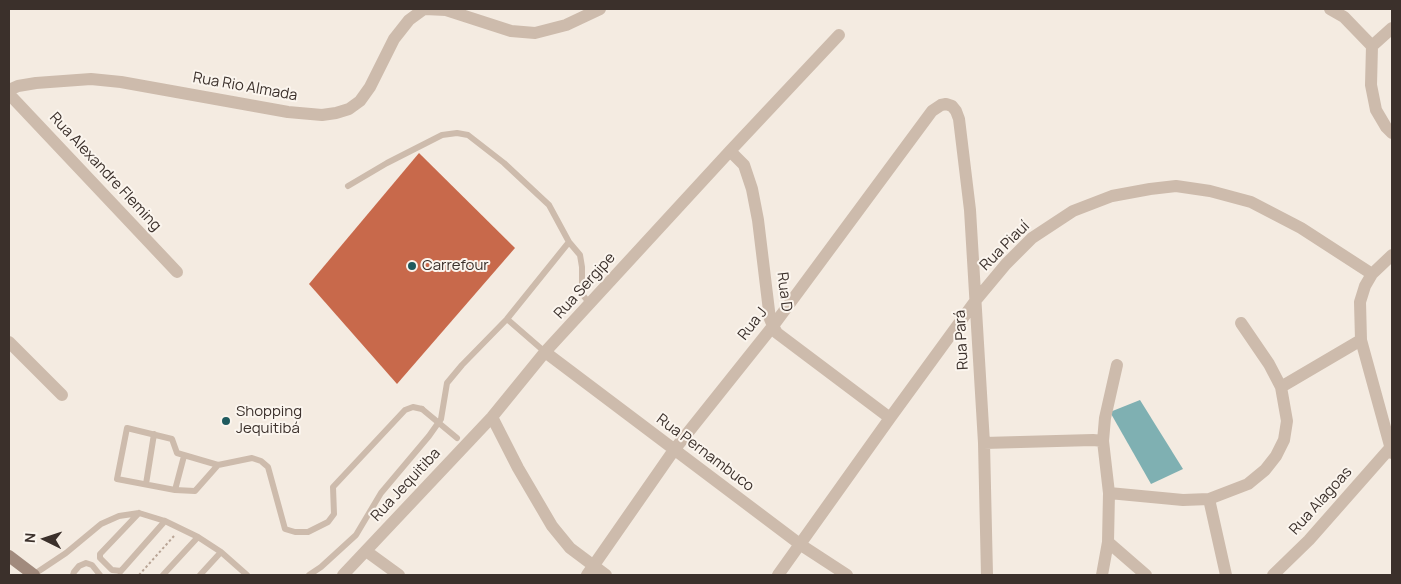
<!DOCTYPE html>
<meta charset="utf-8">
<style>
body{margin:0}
#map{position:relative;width:1401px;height:584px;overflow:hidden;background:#f4ebe1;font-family:Manrope,sans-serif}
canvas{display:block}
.frame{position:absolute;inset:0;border:10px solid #3b302b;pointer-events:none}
.north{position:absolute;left:20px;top:514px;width:50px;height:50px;-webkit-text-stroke:4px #fbf5ee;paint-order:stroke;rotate:274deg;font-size:14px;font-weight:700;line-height:20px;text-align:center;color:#3b302b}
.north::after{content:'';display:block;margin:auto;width:18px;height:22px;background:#3b302b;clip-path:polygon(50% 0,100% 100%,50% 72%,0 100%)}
</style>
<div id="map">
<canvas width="1401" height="584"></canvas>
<div class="frame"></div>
<div class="north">N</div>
</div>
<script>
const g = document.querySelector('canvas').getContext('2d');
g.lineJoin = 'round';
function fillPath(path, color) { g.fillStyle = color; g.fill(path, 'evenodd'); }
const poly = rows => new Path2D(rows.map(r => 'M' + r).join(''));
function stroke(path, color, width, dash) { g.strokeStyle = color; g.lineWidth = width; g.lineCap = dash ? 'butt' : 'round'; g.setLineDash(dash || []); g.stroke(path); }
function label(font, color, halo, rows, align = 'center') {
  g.font = font + ' Manrope,sans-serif'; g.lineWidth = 4; g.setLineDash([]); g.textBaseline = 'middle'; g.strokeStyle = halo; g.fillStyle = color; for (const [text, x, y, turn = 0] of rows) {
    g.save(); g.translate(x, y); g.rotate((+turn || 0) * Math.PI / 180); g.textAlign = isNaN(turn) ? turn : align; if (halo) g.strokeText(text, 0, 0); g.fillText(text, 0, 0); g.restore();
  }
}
const water = poly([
 [1140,400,1183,469,1151,484,1110,412]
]);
const building = poly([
 [419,153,515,248,397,384,309,284]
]);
const path = poly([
 [139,575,174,536]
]);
const lane = poly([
 [569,242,580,255,582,267,582,294,590,304],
 [507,319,545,352],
 [218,465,195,491,175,490,117,479,127,428,172,439,177,453,218,465,252,458,261,461,268,467,285,529,295,532,308,532,328,522,334,514,333,487,405,410,413,407,422,409],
 [146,484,154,434],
 [175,490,184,456],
 [121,571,112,570,100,558,100,554,139,513],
 [120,572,165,521],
 [33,575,66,553,101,524,119,516,139,513,165,521,198,537,221,552,247,575],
 [73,575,74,572,79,566,86,563,92,565,100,575],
 [163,575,198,537],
 [200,575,221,552],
 [309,575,321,567,356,535,381,493,429,436,441,419,447,383,462,365,507,319,569,242,549,205,504,163,468,135,457,133,442,135,387,163,348,186]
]);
const street = poly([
 [425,9,446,10,511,31,535,33,566,25,600,9],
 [1330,9,1344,17,1372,46],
 [1392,28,1372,46,1371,85,1376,110,1386,127,1392,133],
 [9,90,18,86,36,83,91,79,121,82,288,112,322,115,336,113,349,109,360,101,370,87,394,39,409,20,424,9],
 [9,94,177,272],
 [730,151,744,165,752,189,758,220,770,319,773,326,777,333,890,418],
 [1392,255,1372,274,1365,286,1360,302,1361,340,1392,453],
 [9,342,62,395],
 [545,352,801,545,847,575],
 [1281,387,1361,340],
 [492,417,518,468,552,526,570,548,606,575],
 [984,443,1093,440,1103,441],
 [1109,493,1183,500,1209,499,1248,484,1265,470,1276,456,1284,440,1287,421,1281,387,1269,364,1241,323],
 [1209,499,1226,575],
 [1108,542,1146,575],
 [366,551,399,575],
 [343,575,492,417,545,352,730,151,839,35],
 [587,575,674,450,773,326,932,111,941,105,946,104,952,106,956,111,959,119,970,210,984,443,987,575],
 [778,575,890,418,976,300,1006,264,1032,238,1073,211,1112,196,1150,189,1176,186,1210,191,1251,202,1301,228,1372,274],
 [1102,575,1108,542,1109,493,1103,441,1105,418,1117,365],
 [1273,575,1309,540,1391,447]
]);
const secondary = poly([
 [9,556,34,575]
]);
const laneBridge = poly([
 [422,409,457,438]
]);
const markers = [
 [412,266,5,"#1f5a5e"],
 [226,421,5,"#1f5a5e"]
];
const streetNames = [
 ["Rua Rio Almada",245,87,10],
 ["Rua Alexandre Fleming",105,172,47],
 ["Rua Piauí",1005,246,-45],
 ["Rua Sergipe",585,286,-48],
 ["Rua D",784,292,83],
 ["Rua J",753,324,-52],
 ["Rua Pará",962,340,-93],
 ["Rua Pernambuco",705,453,37],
 ["Rua Jequitiba",406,485,-47],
 ["Rua Alagoas",1321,501,-48]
];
const poiNames = [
 ["Carrefour",422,266],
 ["Shopping",236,412],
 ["Jequitibá",236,429]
];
fillPath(water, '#7fb0b2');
fillPath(building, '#c8694b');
stroke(path, '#b9a596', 2, [2.5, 2.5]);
stroke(lane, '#cdbbac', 6);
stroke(street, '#cdbbac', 12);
stroke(secondary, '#a18a7d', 12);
stroke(laneBridge, '#cdbbac', 6);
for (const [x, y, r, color] of markers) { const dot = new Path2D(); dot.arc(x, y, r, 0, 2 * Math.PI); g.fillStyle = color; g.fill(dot); stroke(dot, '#fbf5ee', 2); }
label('15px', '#3b302b', '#fbf5ee', streetNames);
label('15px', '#3b302b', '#fbf5ee', poiNames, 'left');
</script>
